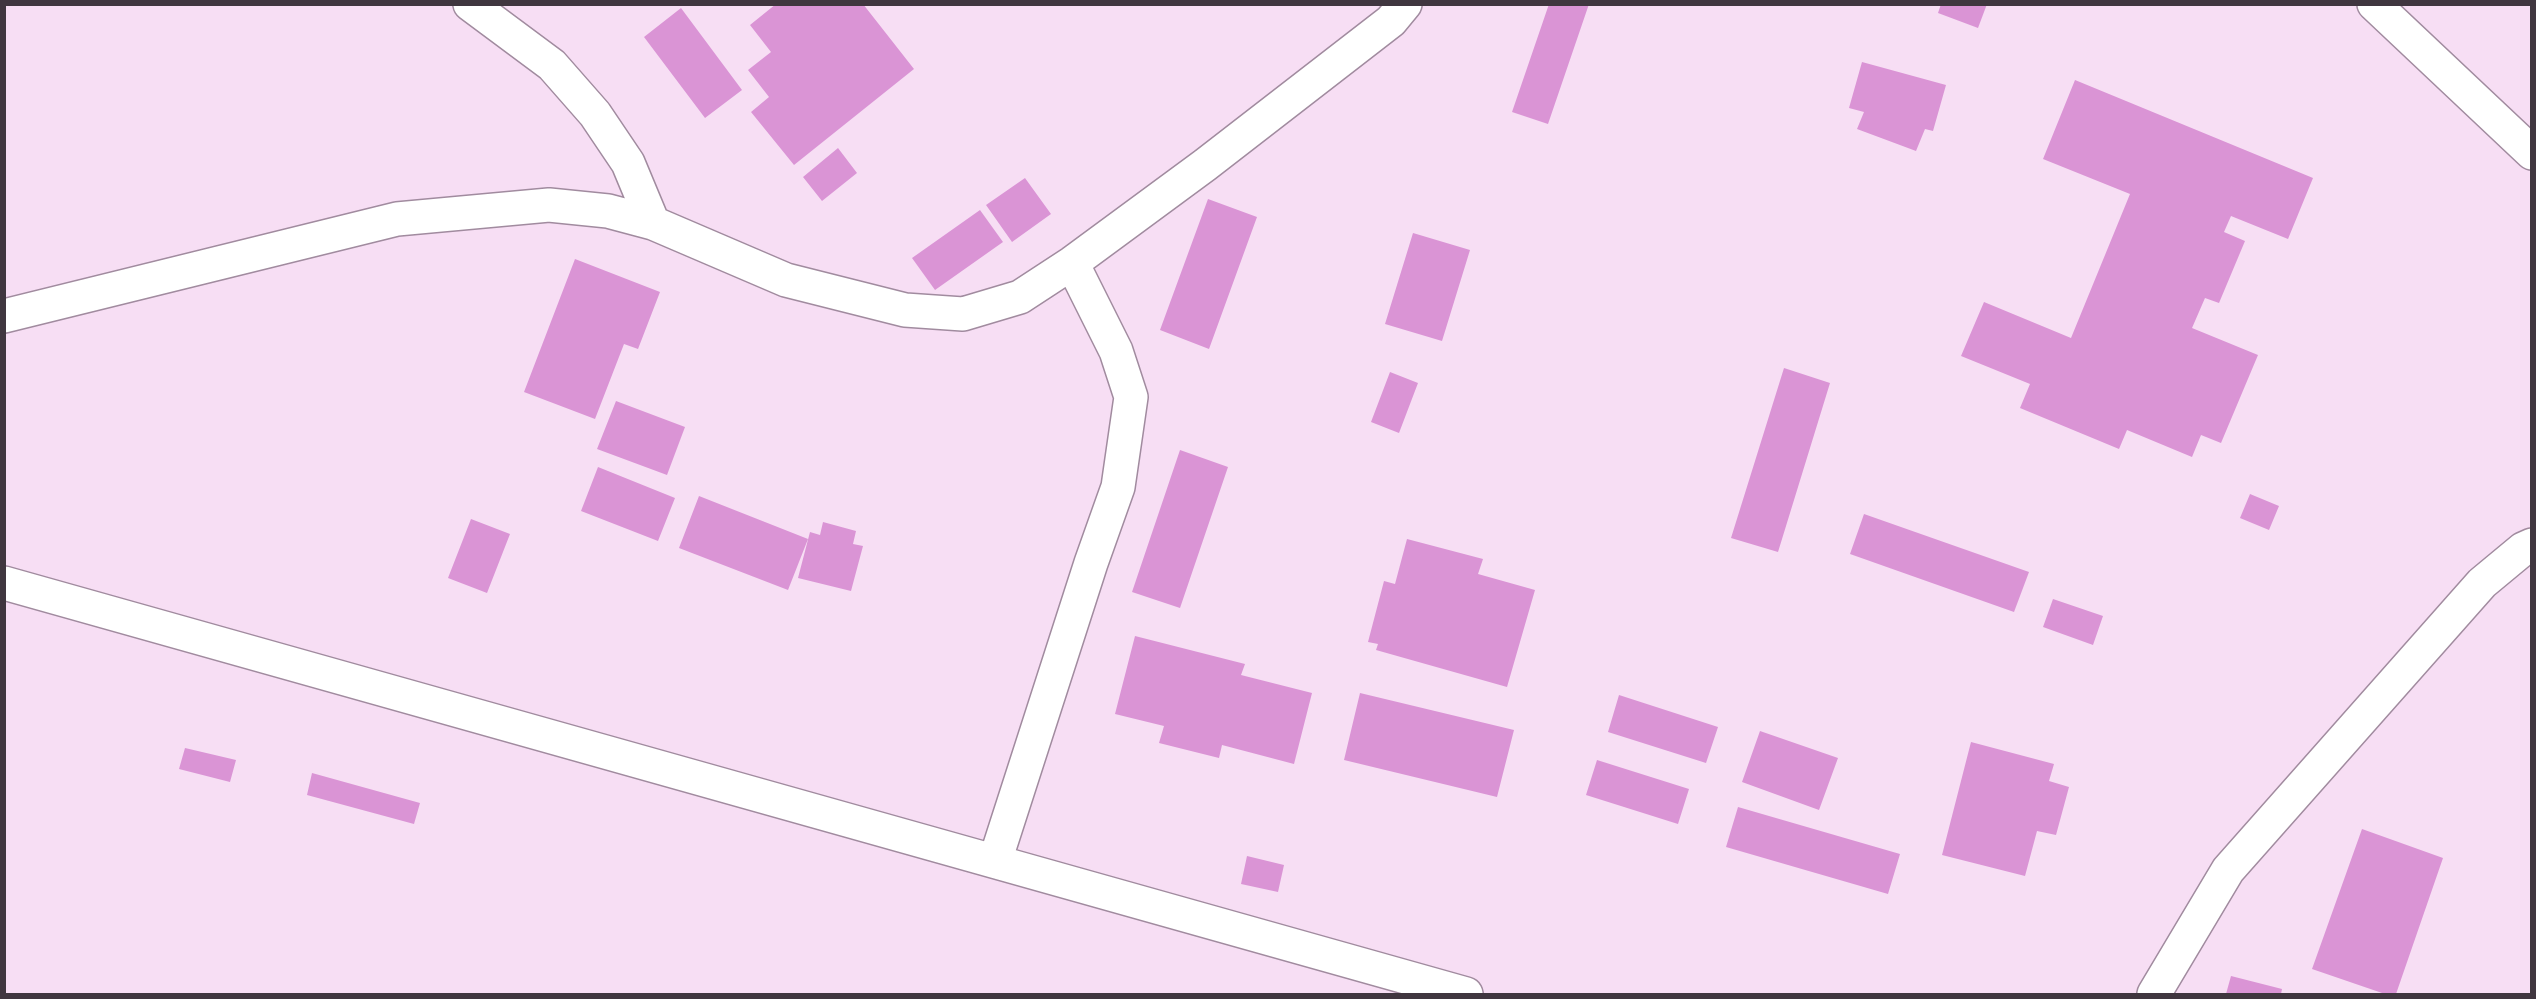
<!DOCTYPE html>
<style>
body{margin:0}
#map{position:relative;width:2536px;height:999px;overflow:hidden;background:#f7def4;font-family:"DejaVu Sans",sans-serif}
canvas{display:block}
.frame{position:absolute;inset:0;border:6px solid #40363f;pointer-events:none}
</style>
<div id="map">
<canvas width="2536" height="999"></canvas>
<div class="frame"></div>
</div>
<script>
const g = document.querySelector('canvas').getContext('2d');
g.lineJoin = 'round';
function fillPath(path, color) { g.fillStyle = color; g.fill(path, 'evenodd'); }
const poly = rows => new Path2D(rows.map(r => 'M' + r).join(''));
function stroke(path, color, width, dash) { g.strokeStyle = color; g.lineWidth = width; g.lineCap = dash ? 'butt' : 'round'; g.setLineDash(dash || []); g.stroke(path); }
const building = poly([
 [776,4,863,4,914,69,794,165,751,112,769,97,748,70,771,52,750,25],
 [1549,4,1589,4,1548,124,1512,112],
 [1941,4,1987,4,1978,28,1938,13],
 [681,8,742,90,705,118,644,37],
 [1862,62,1946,85,1933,131,1925,129,1916,151,1857,129,1864,112,1849,108],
 [2075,80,2313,178,2288,239,2231,216,2224,232,2245,241,2219,303,2205,298,2192,328,2258,355,2221,443,2201,435,2192,457,2127,430,2119,449,2020,408,2030,384,1961,356,1984,302,2071,338,2130,194,2043,159],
 [838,148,857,173,822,201,803,177],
 [1025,178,1051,214,1012,242,986,205],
 [1208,199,1257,217,1209,349,1160,330],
 [980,210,1003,242,935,290,912,258],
 [1413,233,1470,250,1442,341,1385,324],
 [575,259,660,292,638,349,624,344,595,419,524,392],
 [1784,368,1830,383,1778,552,1731,538],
 [1390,372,1418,383,1399,433,1371,422],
 [616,401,685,427,667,475,597,449],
 [1180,450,1228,467,1180,608,1132,592],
 [598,467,675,498,658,541,581,511],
 [2250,494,2279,506,2269,530,2240,518],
 [699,496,808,539,788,590,679,548],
 [1864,514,2029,572,2014,612,1850,554],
 [471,519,510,534,487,593,448,578],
 [823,522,856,531,853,544,863,546,851,591,798,578,810,532,820,535],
 [1407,539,1483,559,1478,574,1535,590,1507,687,1376,650,1378,644,1368,642,1384,581,1395,584],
 [2053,599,2103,616,2093,645,2043,627],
 [1135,636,1245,664,1241,675,1312,693,1294,764,1222,745,1219,758,1159,743,1164,726,1115,714],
 [1360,693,1514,730,1497,797,1344,760],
 [1619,695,1718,727,1706,763,1608,732],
 [1760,731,1838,758,1819,810,1742,782],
 [1971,742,2054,764,2049,781,2069,787,2056,835,2037,831,2025,876,1942,855],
 [185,748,236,760,230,782,179,769],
 [1597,760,1689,789,1678,824,1586,795],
 [312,773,420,803,414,824,307,795],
 [1738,807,1900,854,1888,894,1726,847],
 [2362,829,2443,858,2396,994,2385,994,2312,969],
 [1247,856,1284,865,1278,892,1241,884],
 [2231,976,2282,989,2281,994,2226,994]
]);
const minor = poly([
 [470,4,552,65,595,114,628,163,653,223],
 [2374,4,2532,153],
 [4,316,397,219,549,205,608,211,653,223,786,280,905,310,963,314,1020,297,1072,263,1205,165,1391,21,1405,4],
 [4,583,1466,994],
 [995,861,1091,563,1118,487,1131,397,1116,351,1072,263],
 [2154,994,2228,870,2482,583,2523,549,2532,545]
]);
fillPath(building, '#da94d5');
stroke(minor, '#a18b9f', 36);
stroke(minor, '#fff', 33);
</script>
